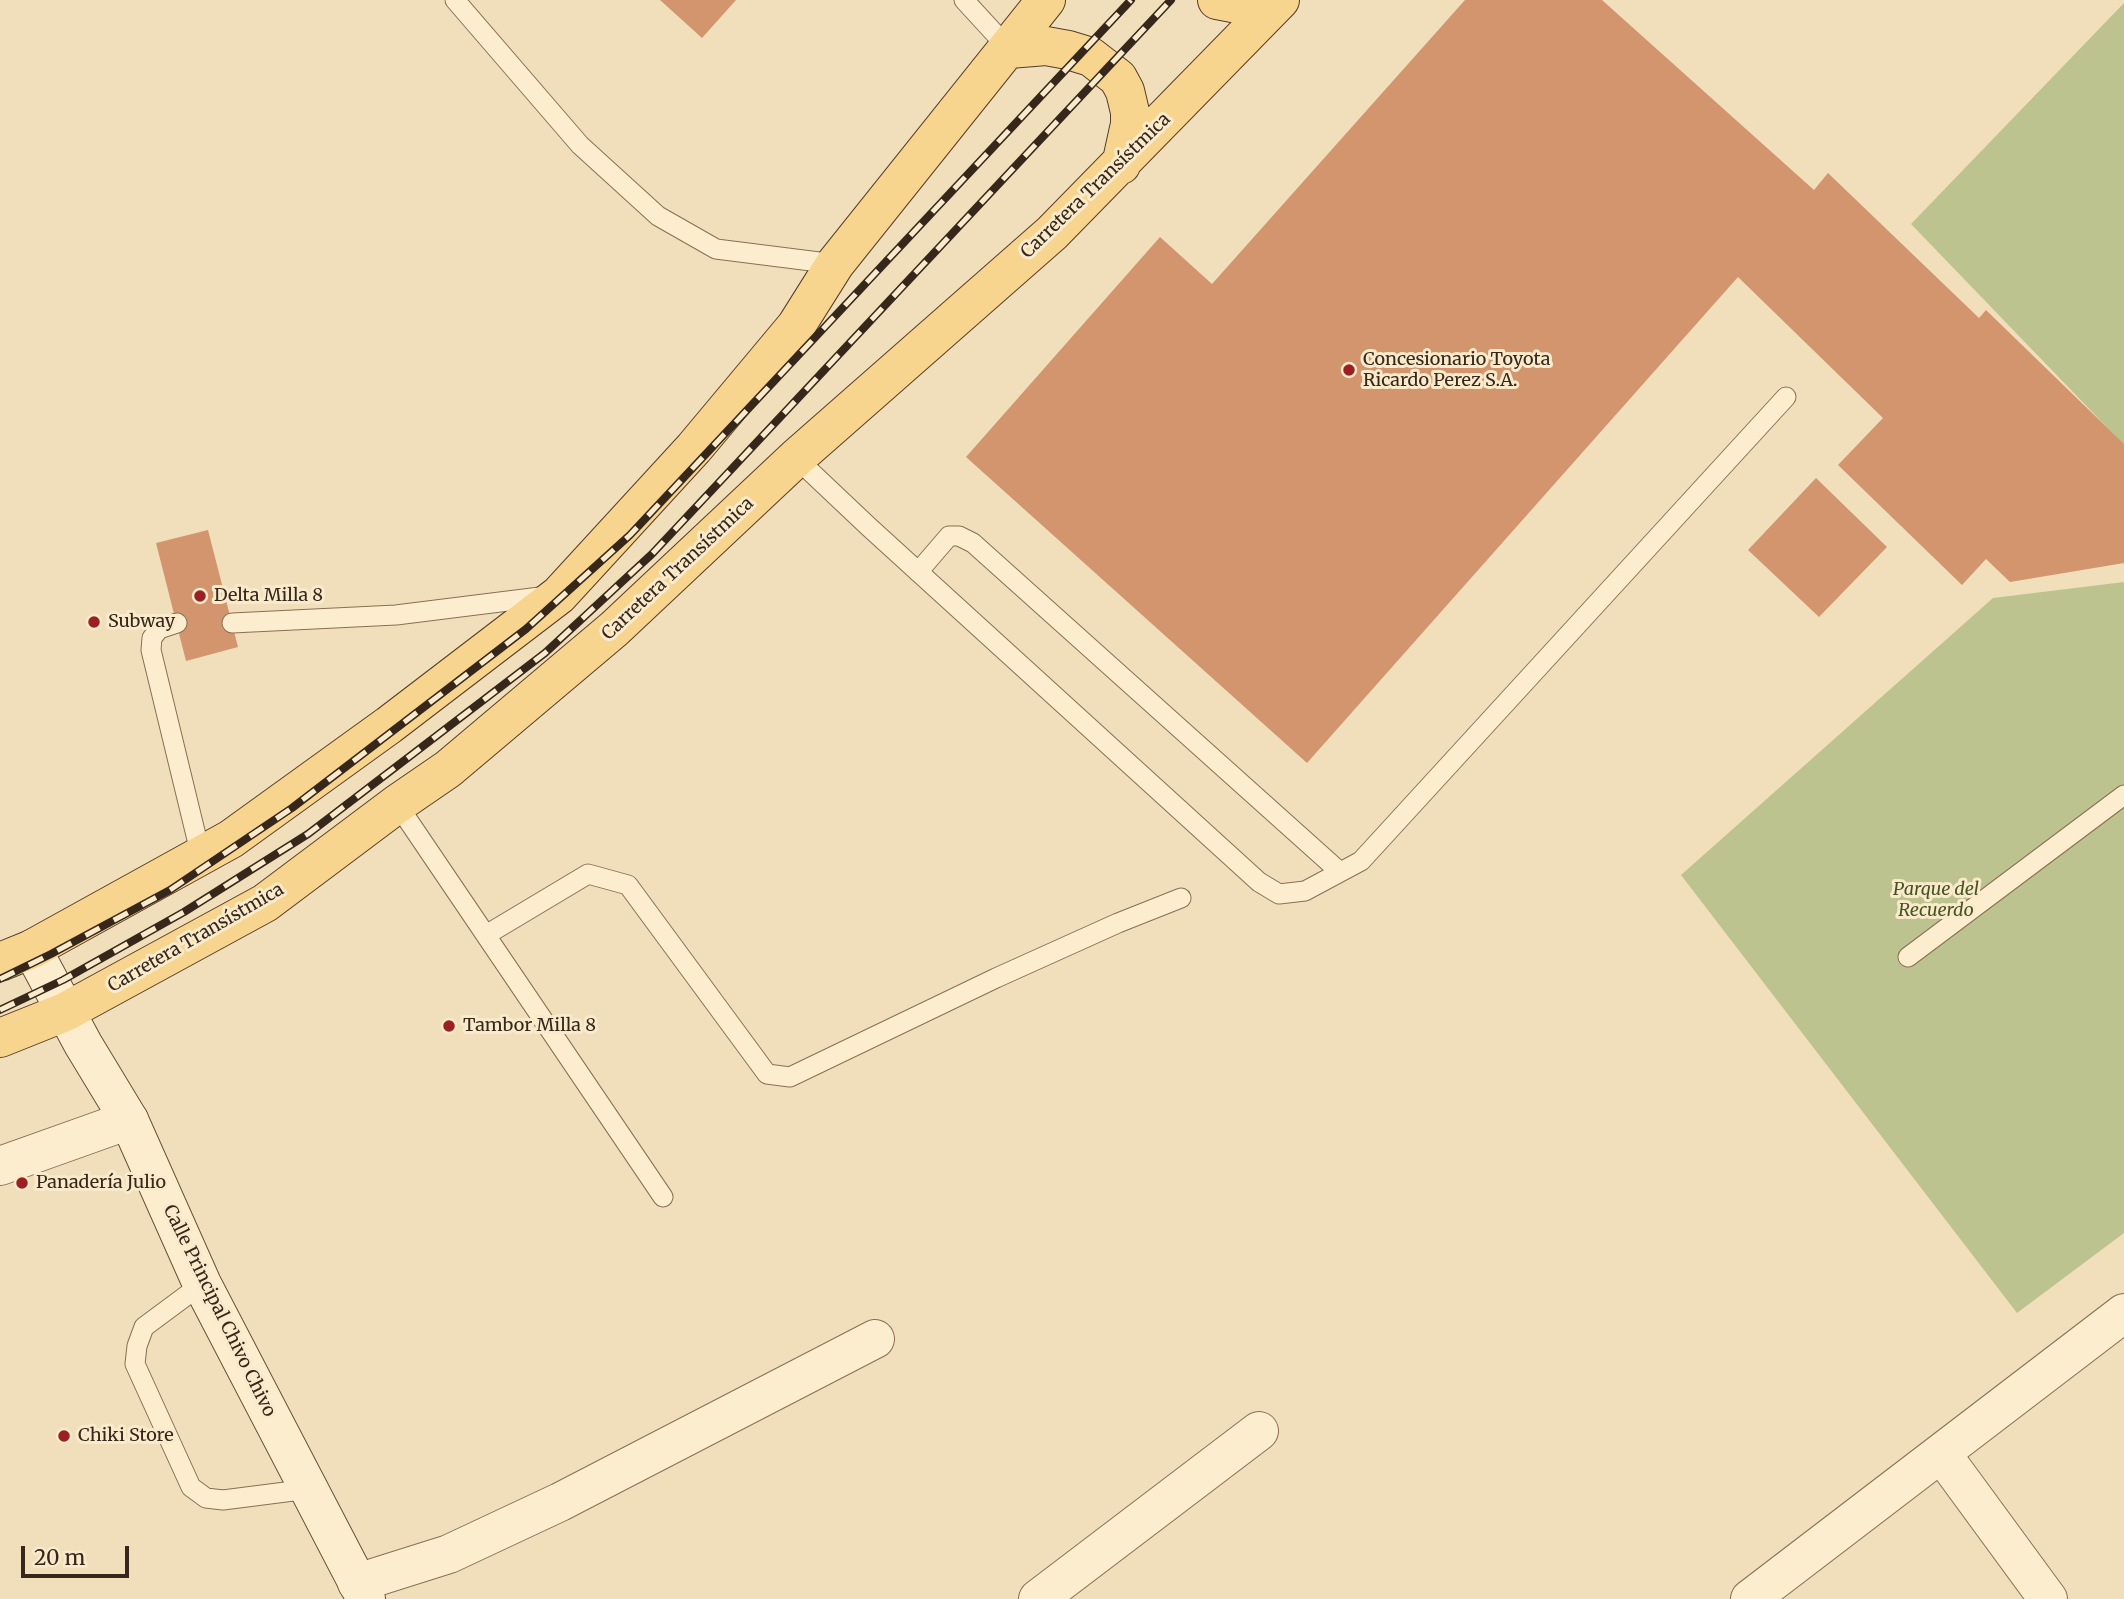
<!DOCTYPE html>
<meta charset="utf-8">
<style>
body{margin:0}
#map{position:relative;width:2124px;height:1599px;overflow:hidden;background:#f1dfbb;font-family:Merriweather,serif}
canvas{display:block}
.scale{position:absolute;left:21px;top:1546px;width:108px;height:32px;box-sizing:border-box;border:4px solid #36271a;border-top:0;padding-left:9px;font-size:21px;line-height:24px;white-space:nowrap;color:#36271a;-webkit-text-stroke:5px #f8eacb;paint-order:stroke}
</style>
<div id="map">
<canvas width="2124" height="1599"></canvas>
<div class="scale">20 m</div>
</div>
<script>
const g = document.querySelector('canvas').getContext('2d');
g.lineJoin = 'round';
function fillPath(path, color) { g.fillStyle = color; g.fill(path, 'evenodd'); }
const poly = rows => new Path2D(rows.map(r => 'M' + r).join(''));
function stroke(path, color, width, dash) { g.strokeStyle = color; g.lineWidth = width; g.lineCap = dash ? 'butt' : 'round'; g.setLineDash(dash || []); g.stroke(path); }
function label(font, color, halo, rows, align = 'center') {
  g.font = font + ' Merriweather,serif'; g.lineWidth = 6; g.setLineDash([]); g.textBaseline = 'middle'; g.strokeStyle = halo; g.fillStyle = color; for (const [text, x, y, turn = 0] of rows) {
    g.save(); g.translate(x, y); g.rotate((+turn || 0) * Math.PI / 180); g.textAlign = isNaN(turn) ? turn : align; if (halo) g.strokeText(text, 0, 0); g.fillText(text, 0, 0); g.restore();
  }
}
const cemetery = poly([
 [2124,3,2124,445,1911,224],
 [2124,582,2124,1233,2017,1313,1681,875,1993,598]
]);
const building = poly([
 [660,0,736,0,702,38],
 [1465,0,1602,0,1814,190,1828,173,1979,318,1986,310,2124,444,2124,563,2010,582,1986,559,1962,585,1838,465,1883,418,1738,277,1307,763,966,457,1160,237,1212,284],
 [1816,478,1887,547,1819,617,1748,550],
 [208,530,238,647,186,661,156,543]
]);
const lane = poly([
 [455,0,580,145,658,216,716,249,835,264],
 [964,0,1009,49],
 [796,458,869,527,1259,882,1279,894,1305,891,1361,861,1786,397],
 [918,572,949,536,959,536,973,543,1340,872],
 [177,623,159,629,152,638,151,650,201,856],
 [232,623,396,615,548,596],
 [397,804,663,1197],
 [486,935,588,874,628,885,767,1074,790,1077,996,978,1118,923,1181,898],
 [1908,957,2124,795],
 [202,1284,144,1327,137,1346,135,1364,191,1487,206,1498,223,1500,309,1489]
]);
const street = poly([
 [0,1166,129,1120],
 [1941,1453,2048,1599],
 [357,1583,449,1554,560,1502,875,1339],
 [1038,1599,1259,1431],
 [1750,1599,2124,1313]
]);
const secondary = poly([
 [32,949,83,1044,129,1120,202,1284,366,1599]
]);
const primary = poly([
 [1217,0,1238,4,1259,0],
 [1009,49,1046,46,1068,50,1091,57,1118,78,1125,91,1130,112,1130,124,1121,165],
 [0,962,32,949,231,839,389,725,559,595,694,448,796,326,835,264,1046,0],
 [0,1038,65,1012,265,903,397,804,448,769,614,629,796,458,1052,233,1280,0]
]);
const rail = poly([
 [0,979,51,954,170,890,292,808,526,629,630,535,1131,0],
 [0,1010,63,980,184,912,308,834,545,653,652,554,1171,0]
]);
const markers = [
 [1349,370,7,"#9c1f23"],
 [200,596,7,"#9c1f23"],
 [94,622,7,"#9c1f23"],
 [449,1026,7,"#9c1f23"],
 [22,1183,7,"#9c1f23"],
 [64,1436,7,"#9c1f23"]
];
const streetNames = [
 ["Carretera Transístmica",1096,186,-44],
 ["Carretera Transístmica",678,569,-43],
 ["Carretera Transístmica",196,938,-30],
 ["Calle Principal Chivo Chivo",219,1311,64]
];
const poiNames = [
 ["Concesionario Toyota",1363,360],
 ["Ricardo Perez S.A.",1363,381],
 ["Delta Milla 8",214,596],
 ["Subway",108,622],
 ["Tambor Milla 8",463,1026],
 ["Panadería Julio",36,1183],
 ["Chiki Store",78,1436]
];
const parkNames = [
 ["Parque del",1936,890],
 ["Recuerdo",1936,911]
];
fillPath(cemetery, '#bdc38f');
fillPath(building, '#d2956d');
stroke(lane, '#896f54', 21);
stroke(street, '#896f54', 40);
stroke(secondary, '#6a5037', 40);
stroke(primary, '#553d29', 40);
stroke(lane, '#fbedce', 19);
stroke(street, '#fbedce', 38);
stroke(secondary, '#fbedce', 38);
stroke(primary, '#f8d58e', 38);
stroke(rail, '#36271a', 8);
stroke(rail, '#f8eacb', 5, [16]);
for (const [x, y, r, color] of markers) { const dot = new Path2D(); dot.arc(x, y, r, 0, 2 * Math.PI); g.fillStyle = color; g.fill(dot); stroke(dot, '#f8eacb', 2.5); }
label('18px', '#36271a', '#f8eacb', streetNames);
label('18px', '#36271a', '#f8eacb', poiNames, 'left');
label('italic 18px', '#48541f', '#f8eacb', parkNames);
</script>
